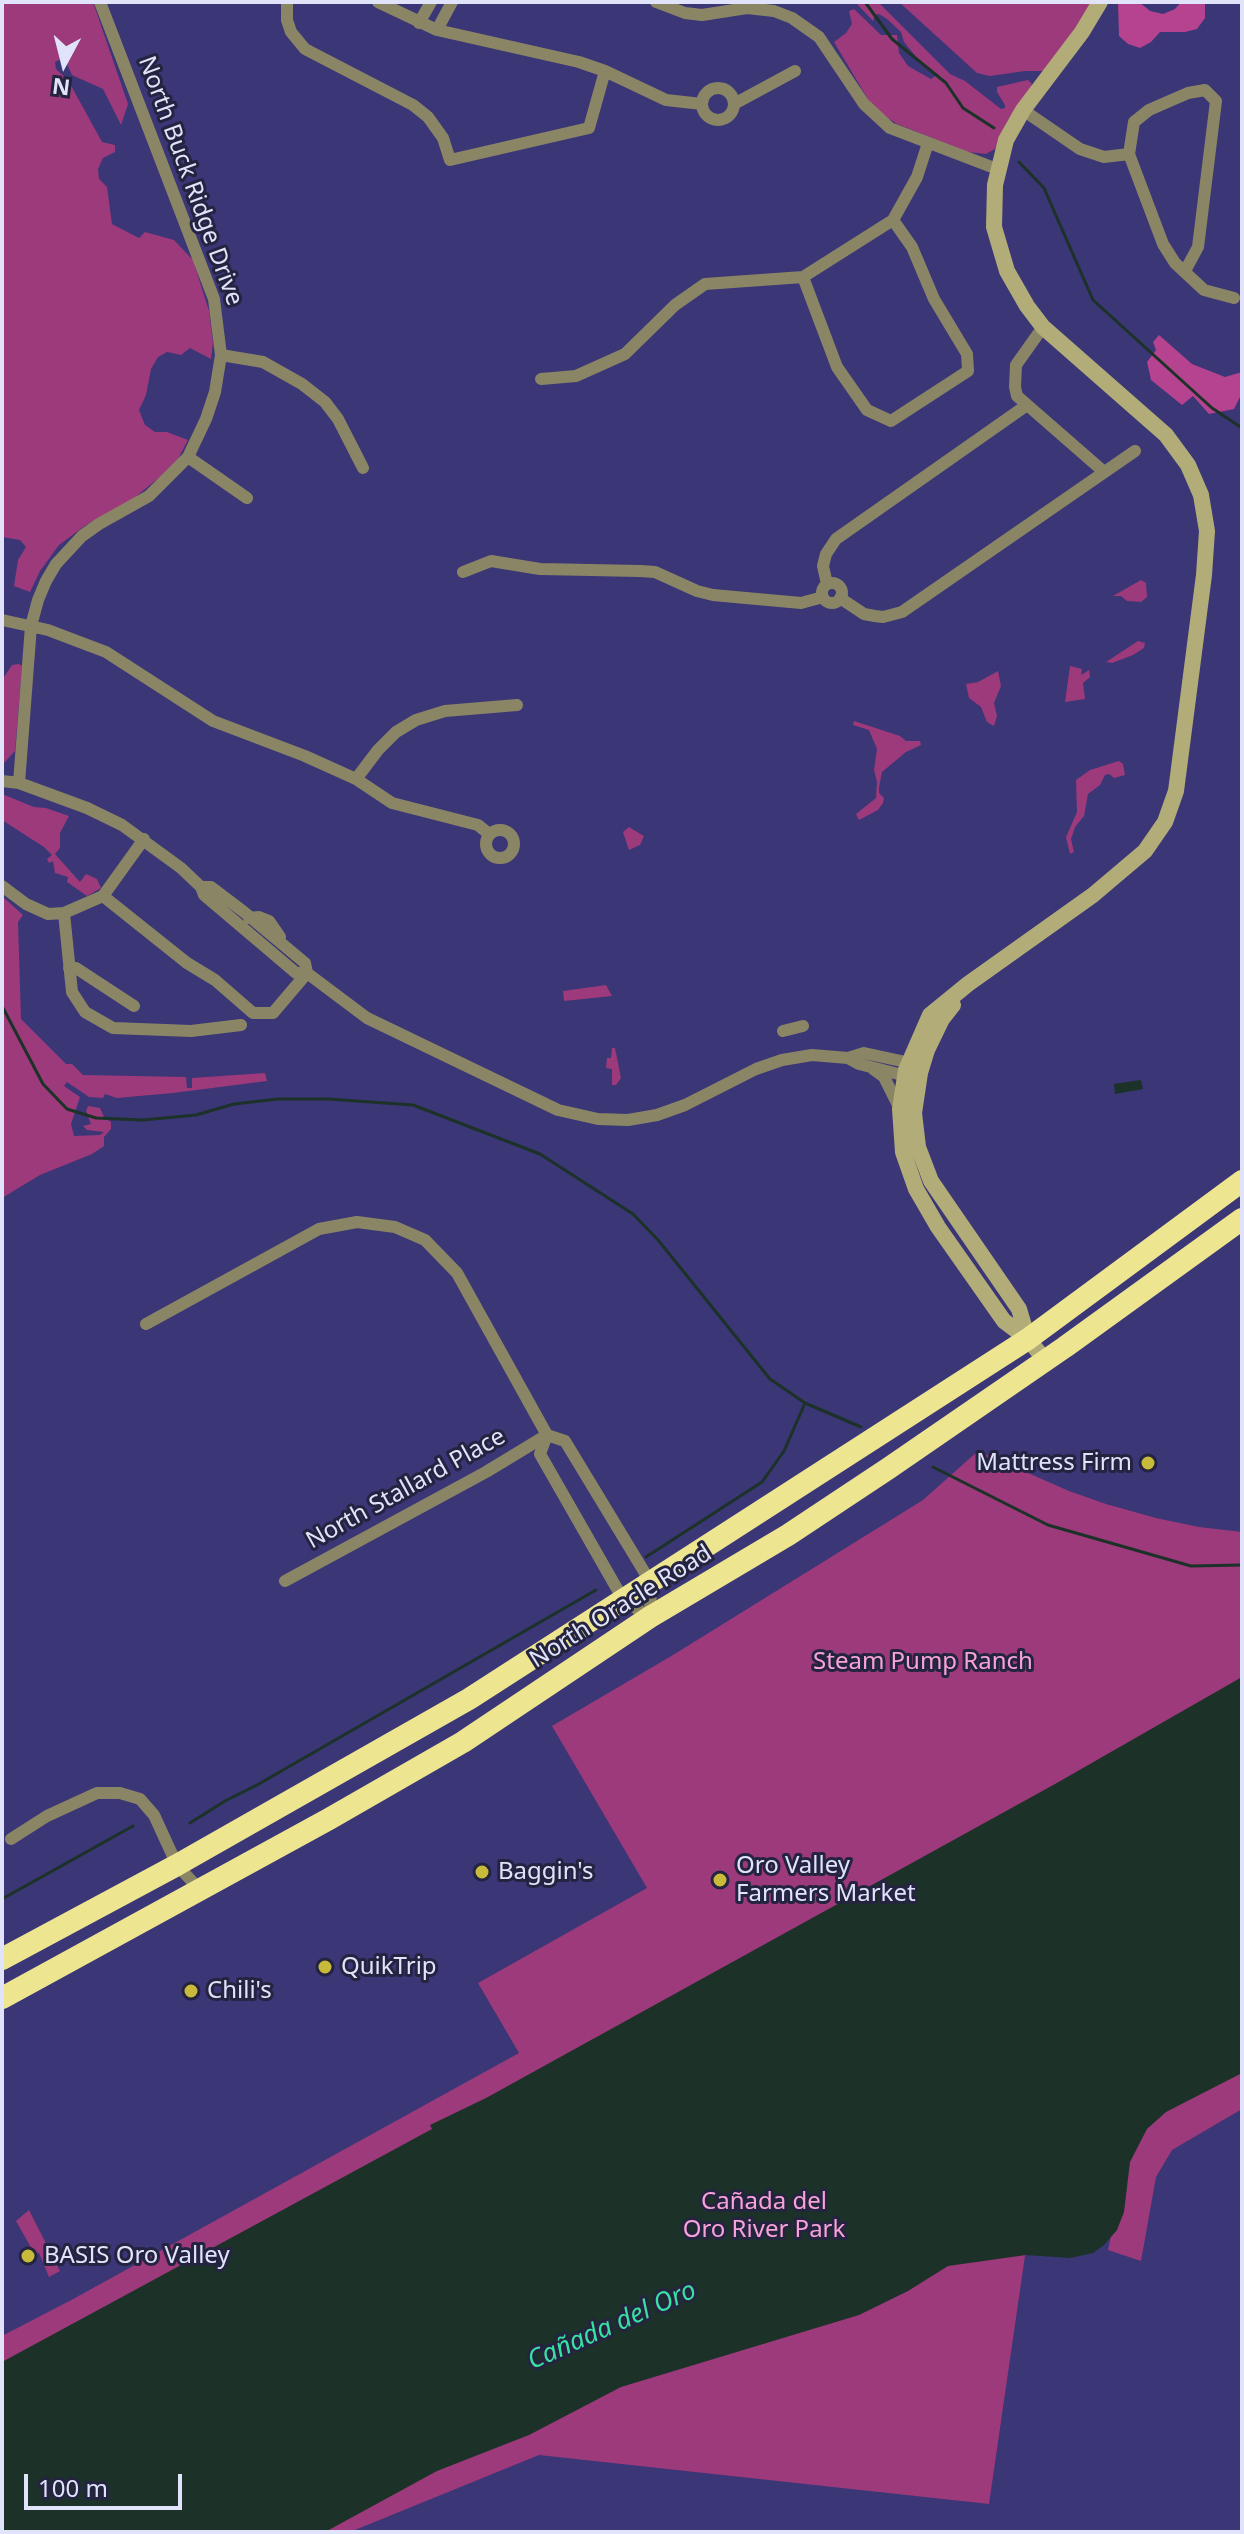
<!DOCTYPE html>
<meta charset="utf-8">
<style>
body{margin:0}
#map{position:relative;width:1244px;height:2534px;overflow:hidden;background:#3b3676;font-family:"Noto Sans",sans-serif}
canvas{display:block}
.frame{position:absolute;inset:0;border:4px solid #e1e3fa;pointer-events:none}
.north{position:absolute;left:24px;top:24px;width:80px;height:80px;-webkit-text-stroke:6px #242440;paint-order:stroke;rotate:187deg;font-size:22px;font-weight:700;line-height:32px;text-align:center;color:#e1e3fa}
.north::after{content:'';display:block;margin:auto;width:28px;height:36px;background:#e1e3fa;clip-path:polygon(50% 0,100% 100%,50% 72%,0 100%)}
.scale{position:absolute;left:24px;top:2474px;width:158px;height:36px;box-sizing:border-box;border:4px solid #e1e3fa;border-top:0;padding-left:10px;font-size:24px;line-height:28px;white-space:nowrap;color:#e1e3fa;-webkit-text-stroke:6px #242440;paint-order:stroke}
</style>
<div id="map">
<canvas width="1244" height="2534"></canvas>
<div class="frame"></div>
<div class="north">N</div>
<div class="scale">100 m</div>
</div>
<script>
const g = document.querySelector('canvas').getContext('2d');
g.lineJoin = 'round';
function fillPath(path, color) { g.fillStyle = color; g.fill(path, 'evenodd'); }
const poly = rows => new Path2D(rows.map(r => 'M' + r).join(''));
function stroke(path, color, width, dash) { g.strokeStyle = color; g.lineWidth = width; g.lineCap = dash ? 'butt' : 'round'; g.setLineDash(dash || []); g.stroke(path); }
function label(font, color, halo, rows, align = 'center') {
  g.font = font + ' "Noto Sans",sans-serif'; g.lineWidth = 6; g.setLineDash([]); g.textBaseline = 'middle'; g.strokeStyle = halo; g.fillStyle = color; for (const [text, x, y, turn = 0] of rows) {
    g.save(); g.translate(x, y); g.rotate((+turn || 0) * Math.PI / 180); g.textAlign = isNaN(turn) ? turn : align; if (halo) g.strokeText(text, 0, 0); g.fillText(text, 0, 0); g.restore();
  }
}
const green = poly([
 [2,2,93,2,128,104,121,125,103,89,72,75,67,64,61,59,55,62,56,69,68,80,102,142,115,145,115,152,103,158,98,169,99,179,107,187,112,224,139,238,145,232,174,240,193,260,209,311,213,343,211,359,190,348,181,355,167,352,158,357,151,369,146,395,139,410,145,425,155,432,167,432,188,440,178,459,161,476,128,503,86,525,59,545,40,571,30,592,14,586,18,560,26,547,20,540,2,537],
 [855,2,878,2,950,74,965,81,1001,109,1005,108,1005,105,997,92,997,87,1028,80,1032,84,1030,89,1008,120,995,149,986,154,968,152,897,124,878,111,869,101,834,42,846,33,852,24,849,11,854,9,881,35,897,35,899,53,908,66,931,79,938,74,926,69,904,42,901,32,887,19,879,14,875,15,873,21],
 [899,2,1094,2,1079,26,1043,71,1025,71,990,76,977,73],
 [1141,580,1146,583,1147,597,1141,602,1127,601,1121,596,1113,596],
 [1138,641,1145,643,1144,648,1133,655,1112,663,1106,662],
 [19,664,22,666,15,751,2,765,2,680,12,665],
 [1070,666,1082,669,1081,675,1089,670,1090,677,1083,683,1085,699,1065,702],
 [998,671,1001,686,994,703,997,716,994,726,987,722,981,707,969,698,966,684,978,682],
 [854,721,900,736,906,741,920,741,921,745,906,752,882,772,879,787,879,793,884,798,883,803,878,810,859,820,856,814,876,798,877,782,874,770,877,749,869,730,853,725],
 [1119,761,1123,764,1125,775,1114,778,1109,774,1105,775,1100,785,1088,794,1084,816,1075,827,1071,839,1074,852,1070,854,1066,837,1077,812,1076,780,1090,770],
 [2,794,34,807,46,808,69,816,60,833,60,848,55,854,80,882,86,874,97,879,101,888,87,896,67,882,68,877,55,873,53,861,49,863,47,859,52,855,44,847,2,820],
 [629,827,644,836,640,845,629,850,623,832],
 [2,896,23,915,18,922,21,1019,66,1064,72,1064,83,1075,186,1077,187,1088,192,1088,192,1078,265,1073,267,1081,173,1093,117,1098,105,1094,103,1098,89,1097,67,1082,64,1086,80,1097,71,1124,74,1136,100,1135,104,1132,87,1130,83,1126,91,1124,86,1111,88,1106,100,1108,104,1117,111,1122,111,1129,104,1137,104,1146,92,1154,40,1175,2,1198],
 [606,985,612,996,564,1001,563,991],
 [612,1048,615,1048,621,1078,616,1085,612,1085,612,1069,606,1068,607,1058,611,1058],
 [978,1451,1069,1491,1106,1504,1156,1518,1199,1527,1242,1532,1242,2109,1172,2150,1156,2177,1141,2261,1108,2250,1137,2115,1038,2166,989,2504,539,2455,350,2532,2,2532,2,2336,75,2298,519,2053,478,1983,647,1888,552,1726,673,1655,923,1500],
 [29,2210,60,2271,49,2277,39,2253,34,2253,16,2221]
]);
const forest = poly([
 [1118,2,1139,2,1150,11,1163,14,1175,9,1181,2,1205,2,1205,18,1197,29,1185,32,1160,32,1151,42,1140,48,1128,44,1119,36],
 [1159,335,1192,364,1225,377,1242,372,1242,393,1234,409,1209,414,1193,396,1182,405,1151,380,1147,362,1156,350,1153,342]
]);
const water = poly([
 [1141,1080,1143,1089,1115,1094,1114,1084],
 [1242,1677,1242,2073,1166,2112,1147,2129,1130,2162,1124,2212,1117,2230,1104,2245,1093,2253,1070,2258,1026,2255,948,2266,908,2291,859,2315,621,2387,529,2435,437,2471,325,2532,2,2532,2,2362,432,2129,430,2125,486,2098,1055,1784]
]);
const stream = poly([
 [865,2,892,39,946,83,963,108,994,128],
 [1019,162,1044,188,1093,300,1212,408,1242,428],
 [2,1006,43,1084,67,1109,96,1118,143,1120,196,1115,234,1104,278,1099,328,1099,413,1105,540,1154,633,1214,658,1240,770,1379,805,1403,861,1427],
 [933,1467,1048,1525,1191,1566,1242,1565],
 [646,1557,762,1482,784,1451,805,1403],
 [190,1823,225,1801,257,1785,596,1590],
 [2,1899,133,1826]
]);
const street = poly([
 [287,2,287,20,291,32,305,49,413,105,428,117,443,138,450,160,589,128,605,71],
 [378,2,437,30,579,62,605,71,666,100,702,104],
 [656,2,685,13,702,15,747,8,774,11,792,18,819,37,864,104,890,128,997,169],
 [419,23,431,2],
 [437,30,452,2],
 '702 104a16 16 0 1 1 32 0a16 16 0 1 1-32 0Z',
 [734,104,795,71],
 [1023,110,1080,149,1104,157,1129,154],
 [1185,271,1198,247,1216,101,1205,90,1188,93,1149,110,1134,122,1129,154,1163,244,1175,263,1204,290,1234,298],
 [803,277,837,367,867,410,891,421,968,371,967,354,934,299,912,247,893,220],
 [1043,327,1016,365,1015,387,1017,396,1103,471],
 [221,355,263,362,302,384,325,402,338,419,363,468],
 [541,379,576,376,625,354,675,305,705,284,803,277,893,220,917,177,928,143],
 [188,457,247,498],
 [463,572,491,561,540,569,640,571,655,572,697,591,713,595,801,603,823,597],
 '822 593a10 10 0 1 1 20 0a10 10 0 1 1-20 0Z',
 [827,584,823,566,826,554,836,539,1027,405],
 [840,598,864,614,875,616,883,617,902,612,1135,451],
 [2,620,48,630,106,652,213,721,305,756,356,779,392,803,478,825,489,834],
 [356,779,378,750,396,732,416,720,445,711,517,705],
 [2,781,19,783,87,808,122,825,181,868,201,887,204,895,296,973,307,973,367,1018,558,1110,598,1119,628,1120,657,1115,685,1105,756,1069,782,1060,812,1055,848,1058],
 [19,783,31,626,38,600,46,581,56,564,82,536,99,524,149,496,188,457,206,419,215,392,221,355,214,299,100,2],
 '486 844a14 14 0 1 1 28 0a14 14 0 1 1-28 0Z',
 [2,886,26,904,48,914,64,913,103,896,187,963,215,980,253,1013,273,1013,307,973],
 [201,887,211,887,244,912,305,963,307,973],
 [103,896,144,839],
 [64,913,72,992,85,1012,113,1028,191,1031,241,1025],
 [249,918,259,917,269,921,280,937],
 [69,968,76,968,134,1006],
 [783,1031,803,1026],
 [873,1069,884,1077,900,1109],
 [914,1078,859,1064,848,1058,864,1053,915,1064],
 [146,1324,319,1229,357,1222,395,1227,425,1240,457,1273,547,1435,565,1441,651,1583,650,1617],
 [547,1435,540,1454,624,1601,650,1617],
 [285,1581,486,1472,547,1435],
 [11,1839,47,1816,97,1793,120,1793,140,1799,154,1815,177,1865,199,1889]
]);
const secondary = poly([
 [953,1005,942,1019,927,1050,920,1073,914,1113,918,1147,931,1181,1019,1309,1028,1339],
 [1045,1360,1028,1339,1004,1321,938,1227,916,1189,903,1152,900,1109,906,1070,930,1015,968,984,1093,895,1145,851,1165,822,1176,791,1204,575,1207,531,1201,495,1188,465,1166,435,1043,327,1027,306,1007,271,994,227,995,185,1006,140,1023,110,1082,32,1100,2]
]);
const highway = poly([
 [2,1959,177,1865,469,1699,1028,1339,1242,1181],
 [2,1998,329,1819,463,1742,650,1617,788,1535,889,1468,1065,1347,1242,1219]
]);
const markers = [
 [1148,1463,8,"#c8bb3b"],
 [482,1872,8,"#c8bb3b"],
 [720,1880,8,"#c8bb3b"],
 [325,1967,8,"#c8bb3b"],
 [191,1991,8,"#c8bb3b"],
 [28,2256,8,"#c8bb3b"]
];
const streetNames = [
 ["North Buck Ridge Drive",190,181,70],
 ["North Stallard Place",406,1489,-29],
 ["North Oracle Road",621,1607,-32]
];
const poiNames = [
 ["Mattress Firm",1132,1463,"right"],
 ["Oro Valley",736,1866],
 ["Farmers Market",736,1894],
 ["Baggin's",498,1872],
 ["QuikTrip",341,1967],
 ["Chili's",207,1991],
 ["BASIS Oro Valley",44,2256]
];
const parkNames = [
 ["Steam Pump Ranch",923,1662],
 ["Cañada del",764,2202],
 ["Oro River Park",764,2230]
];
const waterNames = [
 ["Cañada del Oro",612,2326,-24]
];
fillPath(green, '#9c3a7b');
fillPath(forest, '#b5438f');
fillPath(water, '#1c3228');
stroke(stream, '#1c3228', 3);
stroke(street, '#8a8665', 12);
stroke(secondary, '#b2ad78', 16);
stroke(highway, '#eee591', 22);
for (const [x, y, r, color] of markers) { const dot = new Path2D(); dot.arc(x, y, r, 0, 2 * Math.PI); g.fillStyle = color; g.fill(dot); stroke(dot, '#242440', 3); }
label('24px', '#e1e3fa', '#242440', streetNames);
label('24px', '#e1e3fa', '#242440', poiNames, 'left');
label('24px', '#f8a3d6', '#242440', parkNames);
label('italic 26px', '#3adfa2', '#242440', waterNames);
</script>
